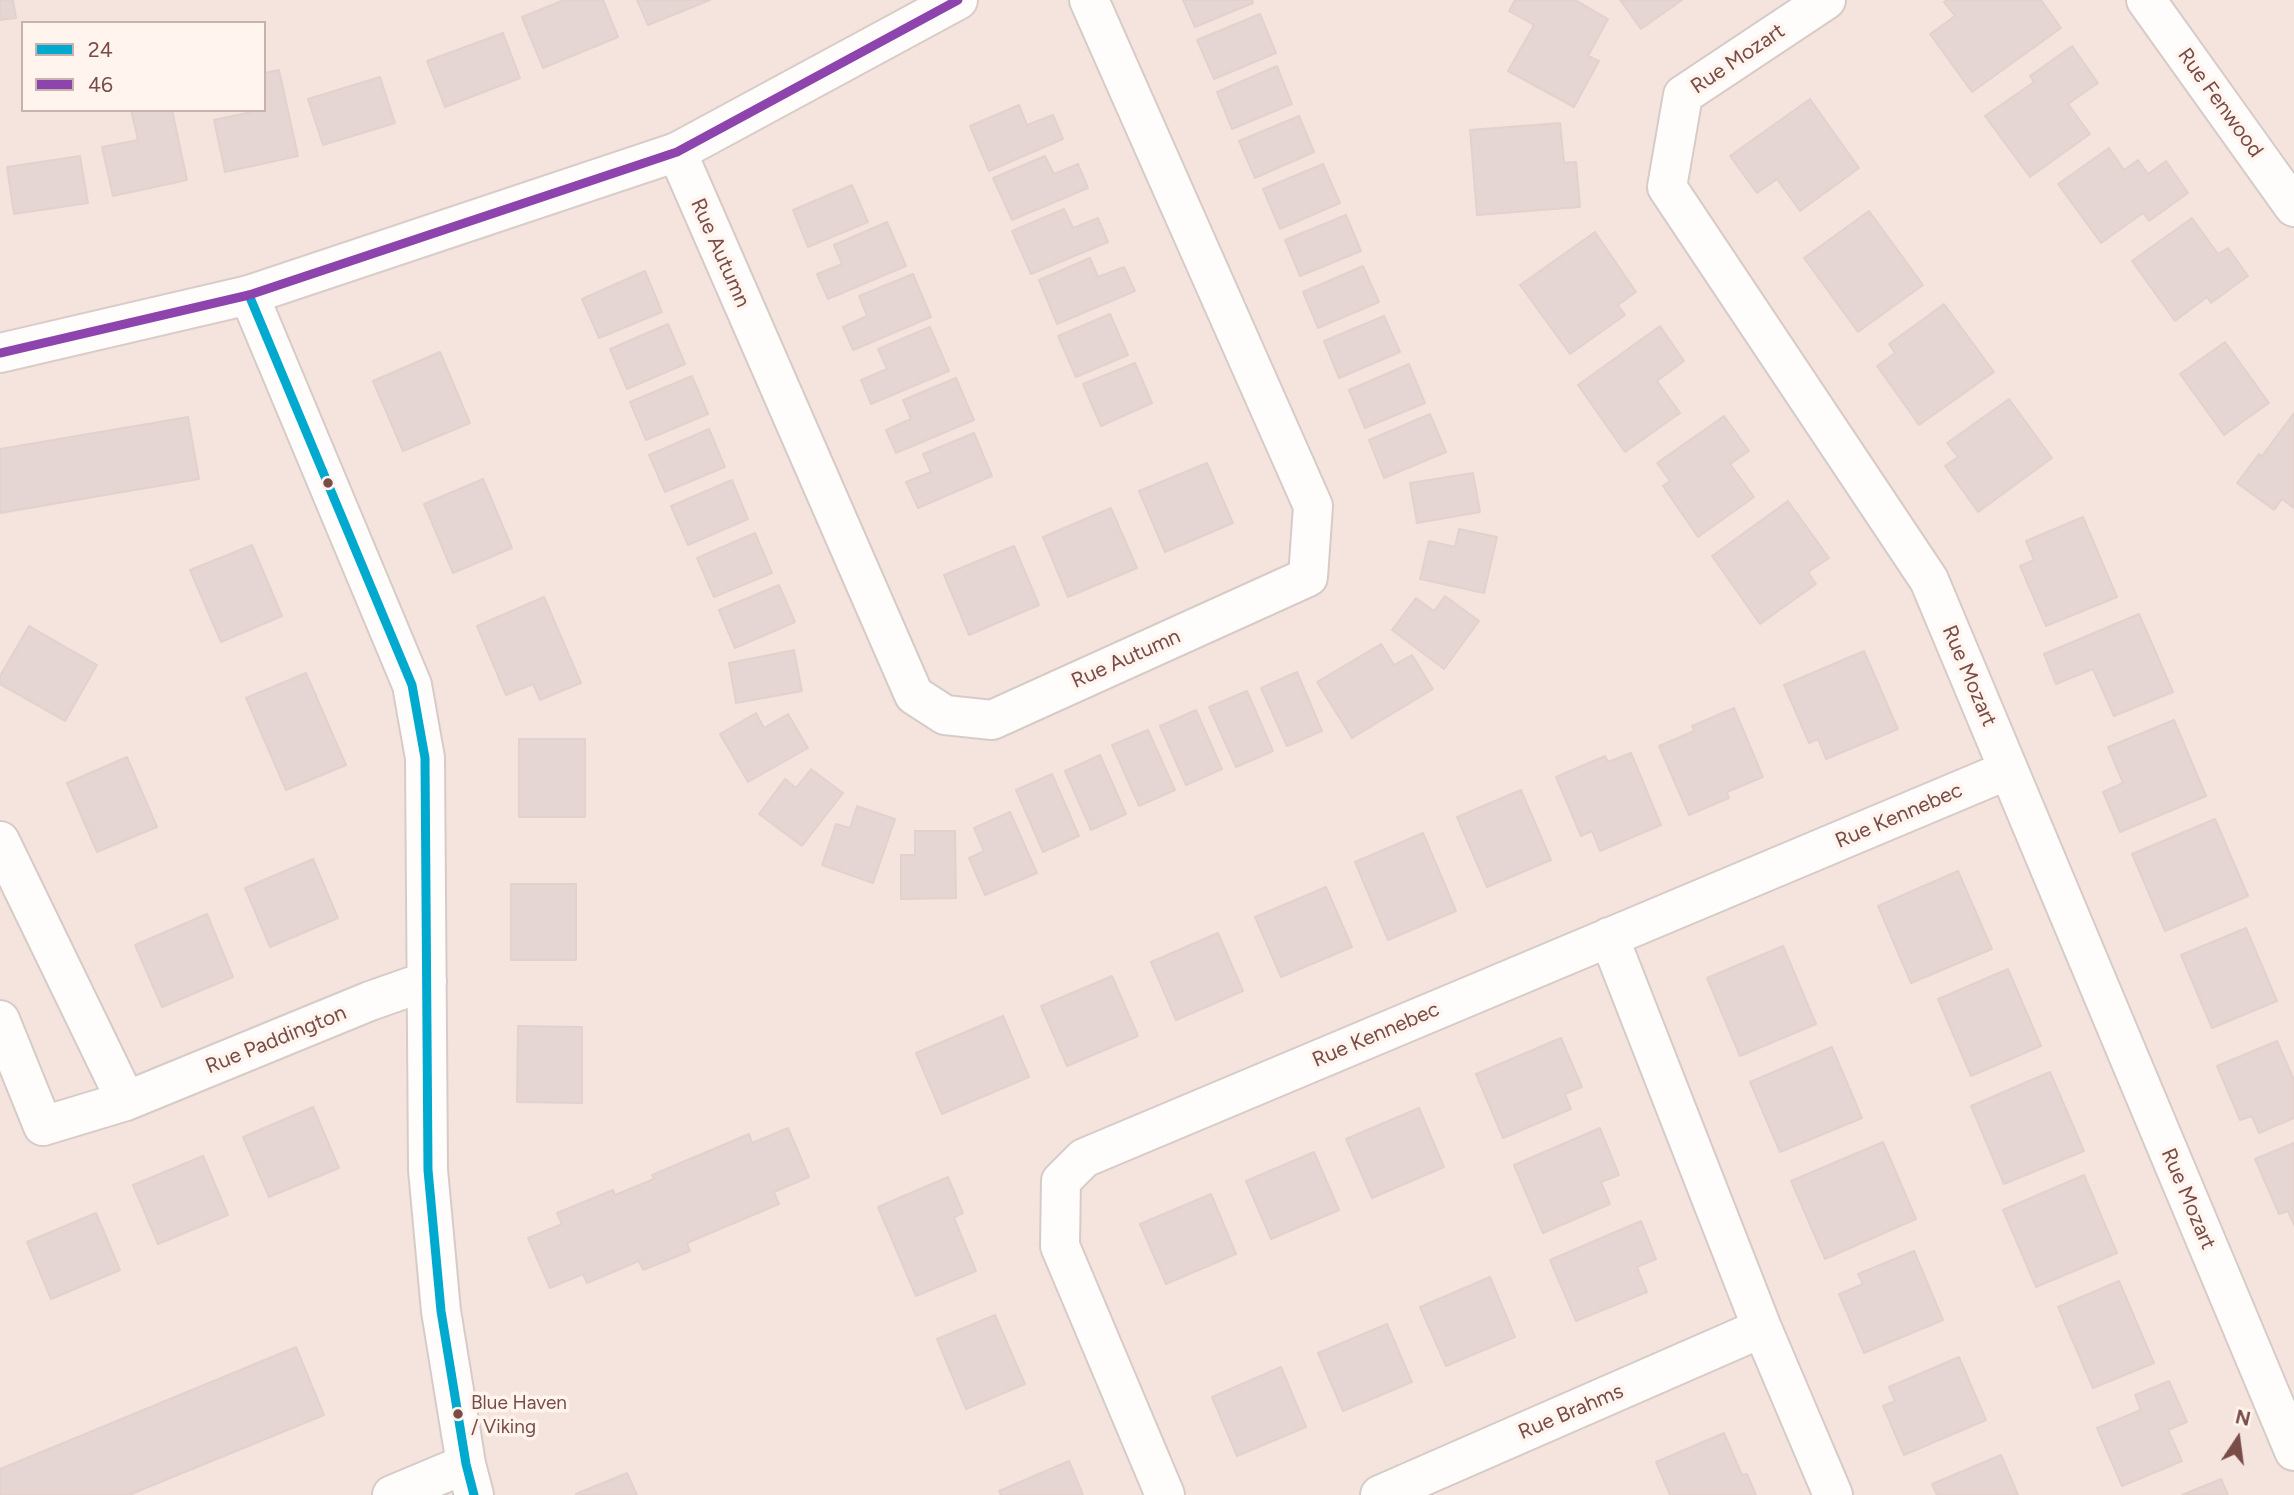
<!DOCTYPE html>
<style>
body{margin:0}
#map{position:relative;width:2294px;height:1495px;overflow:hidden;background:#f8f0ec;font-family:Figtree,sans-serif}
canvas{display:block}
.legend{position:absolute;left:21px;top:21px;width:245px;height:91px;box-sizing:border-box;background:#fff4ee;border:2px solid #c9b1ac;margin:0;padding:9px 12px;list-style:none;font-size:21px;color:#794c48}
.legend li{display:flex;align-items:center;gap:14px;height:35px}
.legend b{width:35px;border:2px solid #c9b1ac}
.north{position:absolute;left:2203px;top:1404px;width:70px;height:70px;-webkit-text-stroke:5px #fff4ee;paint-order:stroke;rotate:13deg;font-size:19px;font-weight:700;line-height:28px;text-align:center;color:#794c48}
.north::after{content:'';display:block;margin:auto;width:24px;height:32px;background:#794c48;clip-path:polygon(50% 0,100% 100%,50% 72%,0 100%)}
</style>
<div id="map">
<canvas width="2294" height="1495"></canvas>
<ul class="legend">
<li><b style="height:9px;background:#00a9ce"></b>24</li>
<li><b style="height:9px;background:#8e44ad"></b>46</li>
</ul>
<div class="north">N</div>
</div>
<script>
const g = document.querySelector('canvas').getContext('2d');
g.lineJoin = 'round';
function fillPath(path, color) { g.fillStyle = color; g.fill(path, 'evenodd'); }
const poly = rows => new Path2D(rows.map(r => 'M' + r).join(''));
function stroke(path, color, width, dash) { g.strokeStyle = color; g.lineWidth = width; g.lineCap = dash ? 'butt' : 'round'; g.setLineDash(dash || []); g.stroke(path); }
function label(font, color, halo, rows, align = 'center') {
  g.font = font + ' Figtree,sans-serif'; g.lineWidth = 7; g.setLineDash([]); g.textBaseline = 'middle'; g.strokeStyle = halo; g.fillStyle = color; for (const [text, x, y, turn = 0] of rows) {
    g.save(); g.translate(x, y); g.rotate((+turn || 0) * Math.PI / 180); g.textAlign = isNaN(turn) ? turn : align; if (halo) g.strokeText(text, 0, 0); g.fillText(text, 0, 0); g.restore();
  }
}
const residential = poly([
 [0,0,2294,0,2294,1495,0,1495],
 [23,23,264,23,264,110,23,110]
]);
const building = poly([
 [0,0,13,0,16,18,0,20,0,0],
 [564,0,603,0,618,37,543,68,522,17,564,0],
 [637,0,710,0,648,25,637,0],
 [1183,0,1252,0,1253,3,1195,27,1183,0],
 [1515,0,1575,0,1608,19,1588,56,1599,61,1574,107,1508,71,1534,25,1509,11,1515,0],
 [1620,0,1682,0,1641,29,1620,0],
 [1947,0,2041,0,2061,28,1972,92,1930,34,1955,16,1944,2,1947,0],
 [1260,14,1276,53,1214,79,1197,40,1260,14],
 [503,33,520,78,445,107,427,61,503,33],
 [2072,46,2098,83,2068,104,2090,134,2030,177,1985,116,2034,82,2030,76,2072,46],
 [1277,66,1292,104,1232,129,1217,92,1277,66],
 [279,70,298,156,225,172,214,120,251,112,251,110,264,110,264,73,279,70],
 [380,77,395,123,323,145,308,99,380,77],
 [1810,99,1859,168,1800,211,1777,179,1757,193,1730,156,1810,99],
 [1019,105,1027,125,1053,115,1063,139,989,171,970,126,1019,105],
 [131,110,172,110,187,180,113,196,102,147,138,140,131,110],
 [1299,116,1314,152,1255,178,1239,141,1299,116],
 [1560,123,1564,163,1576,162,1580,207,1477,215,1470,130,1560,123],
 [2109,148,2124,170,2138,160,2148,174,2166,161,2188,193,2149,221,2143,213,2101,243,2058,184,2109,148],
 [80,156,88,203,14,214,7,167,80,156],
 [1045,156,1054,174,1078,164,1088,188,1012,220,993,178,1045,156],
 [1323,164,1340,203,1280,229,1263,189,1323,164],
 [852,185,868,222,808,247,793,210,852,185],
 [1064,209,1073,228,1098,218,1108,242,1031,274,1012,231,1064,209],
 [1869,211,1923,285,1858,332,1804,258,1869,211],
 [1346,215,1361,251,1300,276,1285,240,1346,215],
 [2192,218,2218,254,2228,248,2248,276,2211,303,2207,297,2175,321,2132,261,2192,218],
 [887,222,906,266,828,299,817,274,842,264,834,245,887,222],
 [1595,232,1636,292,1618,305,1625,315,1570,354,1520,285,1595,232],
 [1090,258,1098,277,1124,267,1135,291,1057,324,1039,280,1090,258],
 [1363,266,1379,302,1318,328,1303,292,1363,266],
 [645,271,662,312,599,338,582,299,645,271],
 [913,274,931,317,853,350,843,327,867,316,859,296,913,274],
 [1944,304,1994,372,1919,425,1877,366,1895,353,1889,344,1944,304],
 [1110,314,1128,355,1076,377,1058,336,1110,314],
 [1384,316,1400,352,1339,378,1324,341,1384,316],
 [668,324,685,364,627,389,610,349,668,324],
 [1660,326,1684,361,1657,381,1680,413,1625,452,1578,385,1660,326],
 [930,327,949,371,871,404,861,380,887,369,878,349,930,327],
 [2225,342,2269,403,2224,435,2180,374,2225,342],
 [440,352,470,423,403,451,373,381,440,352],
 [1135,363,1152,403,1101,426,1083,384,1135,363],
 [1409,364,1425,403,1365,428,1349,390,1409,364],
 [692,376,708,414,646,440,630,402,692,376],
 [956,378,974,420,896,453,886,430,911,419,903,400,956,378],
 [2009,399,2052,458,1978,512,1945,466,1958,457,1947,443,2009,399],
 [2294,413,2294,508,2282,499,2274,510,2237,483,2259,454,2262,456,2294,413],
 [1430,414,1446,452,1384,478,1369,440,1430,414],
 [1724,416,1749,451,1730,464,1754,497,1698,537,1663,486,1670,481,1657,463,1724,416],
 [188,417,199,479,0,513,0,449,188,417],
 [709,429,725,467,665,492,649,455,709,429],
 [974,433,992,476,918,508,906,482,931,472,923,454,974,433],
 [1207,463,1233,523,1165,552,1139,491,1207,463],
 [1473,473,1480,512,1417,523,1410,483,1473,473],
 [483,479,512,548,453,573,424,504,483,479],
 [732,480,748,519,688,545,671,506,732,480],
 [1788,501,1829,558,1808,572,1816,584,1760,624,1712,556,1788,501],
 [1111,508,1137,568,1068,597,1043,537,1111,508],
 [2083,517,2117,597,2046,626,2020,566,2034,560,2026,541,2083,517],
 [1459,529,1497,537,1484,593,1420,579,1429,541,1455,547,1459,529],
 [755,533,772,573,714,597,697,558,755,533],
 [252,545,282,616,221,642,190,570,252,545],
 [1014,546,1039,605,969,635,944,575,1014,546],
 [779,585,795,622,735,648,719,610,779,585],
 [1445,596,1479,621,1444,669,1392,630,1416,598,1434,611,1445,596],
 [544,597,581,683,540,700,533,684,506,695,477,626,544,597],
 [2139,614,2173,692,2114,716,2093,669,2056,684,2044,654,2139,614],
 [29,626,97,665,65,721,0,684,0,676,29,626],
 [1381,644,1394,665,1412,655,1433,689,1352,738,1317,682,1381,644],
 [794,650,802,691,736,703,729,663,794,650],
 [1864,651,1898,729,1826,759,1818,739,1809,743,1784,685,1864,651],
 [1297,672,1322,731,1287,746,1261,688,1297,672],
 [306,673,346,765,286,790,246,698,306,673],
 [1247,691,1273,751,1236,767,1209,707,1247,691],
 [1734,708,1763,777,1727,792,1729,798,1689,815,1659,746,1694,731,1692,726,1734,708],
 [1196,710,1222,769,1186,785,1160,726,1196,710],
 [756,713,764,728,788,714,808,748,748,782,720,734,756,713],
 [2174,720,2206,796,2120,832,2103,792,2123,783,2108,747,2174,720],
 [1148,730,1175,790,1139,806,1112,745,1148,730],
 [519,739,585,739,585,817,519,817,519,739],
 [1631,753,1661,825,1600,851,1592,831,1581,836,1556,777,1605,756,1608,762,1631,753],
 [1100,755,1126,814,1091,830,1065,771,1100,755],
 [127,757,157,827,97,852,67,783,127,757],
 [811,769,843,793,802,846,759,814,785,779,796,788,811,769],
 [1052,774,1079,836,1043,852,1016,790,1052,774],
 [1521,790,1551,860,1487,887,1457,817,1521,790],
 [857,806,895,819,873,883,822,865,836,824,850,828,857,806],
 [1010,812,1037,873,985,895,969,858,984,851,974,828,1010,812],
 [2215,819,2248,896,2165,931,2132,854,2215,819],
 [915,831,955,831,956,898,901,899,901,855,915,855,915,831],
 [1423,833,1456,911,1388,940,1355,862,1423,833],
 [313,859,338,918,270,947,245,888,313,859],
 [1958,871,1992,949,1911,983,1878,906,1958,871],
 [511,884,576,884,576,960,511,960,511,884],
 [1326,887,1352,947,1281,977,1255,917,1326,887],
 [207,914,233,977,162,1007,135,945,207,914],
 [2246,928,2277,1001,2212,1028,2181,955,2246,928],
 [1218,933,1243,991,1176,1020,1151,962,1218,933],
 [1783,946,1816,1024,1740,1056,1707,978,1783,946],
 [2008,969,2041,1046,1971,1076,1938,999,2008,969],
 [1112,976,1138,1036,1067,1066,1041,1006,1112,976],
 [1003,1016,1029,1077,942,1114,916,1053,1003,1016],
 [518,1026,582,1027,582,1103,517,1102,518,1026],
 [1561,1038,1582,1087,1565,1094,1571,1109,1503,1138,1476,1074,1561,1038],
 [2277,1041,2294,1080,2294,1118,2259,1133,2252,1116,2240,1120,2217,1066,2277,1041],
 [1832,1047,1862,1118,1780,1152,1750,1082,1832,1047],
 [2050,1072,2084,1151,2004,1184,1971,1106,2050,1072],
 [313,1107,339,1168,269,1197,243,1137,313,1107],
 [1419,1108,1444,1167,1372,1198,1346,1139,1419,1108],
 [788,1128,809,1177,774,1192,779,1204,687,1243,690,1251,643,1270,639,1261,587,1283,583,1274,550,1288,528,1238,562,1224,557,1213,613,1190,615,1195,654,1179,652,1175,749,1134,752,1143,788,1128],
 [1600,1128,1619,1175,1601,1182,1610,1204,1543,1233,1514,1165,1600,1128],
 [1883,1142,1916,1219,1825,1259,1791,1181,1883,1142],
 [2294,1143,2294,1225,2288,1211,2279,1214,2255,1159,2294,1143],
 [1314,1152,1339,1210,1271,1239,1246,1181,1314,1152],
 [203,1156,228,1215,158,1244,133,1185,203,1156],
 [2084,1175,2117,1253,2036,1287,2003,1210,2084,1175],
 [948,1177,963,1213,954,1218,976,1271,916,1296,878,1207,948,1177],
 [1211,1194,1236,1254,1166,1284,1140,1224,1211,1194],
 [96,1213,120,1270,51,1299,27,1242,96,1213],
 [1641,1221,1656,1259,1637,1267,1647,1292,1576,1321,1550,1260,1641,1221],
 [1914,1251,1943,1320,1864,1353,1839,1294,1863,1284,1858,1274,1914,1251],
 [1490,1277,1515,1337,1446,1366,1420,1307,1490,1277],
 [2119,1281,2154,1363,2093,1388,2058,1307,2119,1281],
 [995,1315,1025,1384,966,1409,937,1339,995,1315],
 [1387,1324,1412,1382,1343,1411,1318,1353,1387,1324],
 [296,1347,324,1415,129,1495,0,1495,0,1469,296,1347],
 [1959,1357,1986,1420,1904,1455,1883,1406,1895,1401,1889,1387,1959,1357],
 [1281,1367,1306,1427,1237,1456,1212,1397,1281,1367],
 [2169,1381,2187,1422,2168,1430,2182,1461,2122,1486,2097,1428,2141,1410,2135,1395,2169,1381],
 [1724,1433,1742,1475,1747,1474,1756,1495,1670,1495,1656,1462,1724,1433],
 [2001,1455,2018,1495,1937,1495,1932,1484,2001,1455],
 [1069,1461,1083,1495,1001,1495,999,1491,1069,1461],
 [627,1473,637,1495,577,1495,576,1494,627,1473],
 [2221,1479,2228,1495,2182,1495,2221,1479]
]);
const street = poly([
 [1826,0,1683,95,1667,187,1929,580,2294,1451],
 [2146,0,2294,207],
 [677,152,914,695,945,715,992,720,1308,577,1313,506,1089,0],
 [249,295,412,685,425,758,428,1170,441,1311,466,1464,474,1495],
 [0,841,126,1101],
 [1609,937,1762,1328,1833,1495],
 [0,1020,43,1126,126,1101,370,1001,427,981],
 [392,1495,466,1464],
 [1165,1495,1060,1246,1061,1181,1084,1158,2008,770],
 [1380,1495,1762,1328]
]);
const secondary = poly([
 [0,353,249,295,677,152,958,0]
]);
const bus1 = poly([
 [249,295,412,685,425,758,428,1170,441,1311,466,1464,474,1495]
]);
const bus2 = poly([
 [0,353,249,295,677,152,958,0]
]);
const markers = [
 [328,483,6,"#794c48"],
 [458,1414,6,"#794c48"]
];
const busNames = [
 ["Blue Haven",471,1403],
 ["/ Viking",471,1427]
];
const streetNames = [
 ["Rue Mozart",1738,59,-34],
 ["Rue Fenwood",2220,103,54],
 ["Rue Autumn",720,253,66],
 ["Rue Autumn",1126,659,-24],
 ["Rue Mozart",1969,676,67],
 ["Rue Kennebec",1899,816,-23],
 ["Rue Kennebec",1376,1035,-23],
 ["Rue Paddington",276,1040,-22],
 ["Rue Mozart",2188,1199,67],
 ["Rue Brahms",1571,1412,-23]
];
fillPath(residential, '#f5e4dd');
fillPath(building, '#e5d6d3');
stroke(building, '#e2d1cd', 2);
stroke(street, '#d7cbc8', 42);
stroke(secondary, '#d9ccc9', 42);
stroke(street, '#fefdfc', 38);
stroke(secondary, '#fefdfc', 38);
stroke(bus1, '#00a9ce', 9);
stroke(bus2, '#8e44ad', 9);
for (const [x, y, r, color] of markers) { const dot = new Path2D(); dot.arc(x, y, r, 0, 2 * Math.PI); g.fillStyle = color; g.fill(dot); stroke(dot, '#fff4ee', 2.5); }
label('19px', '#794c48', '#fff4ee', busNames, 'left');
label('21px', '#794c48', '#fff4ee', streetNames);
</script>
